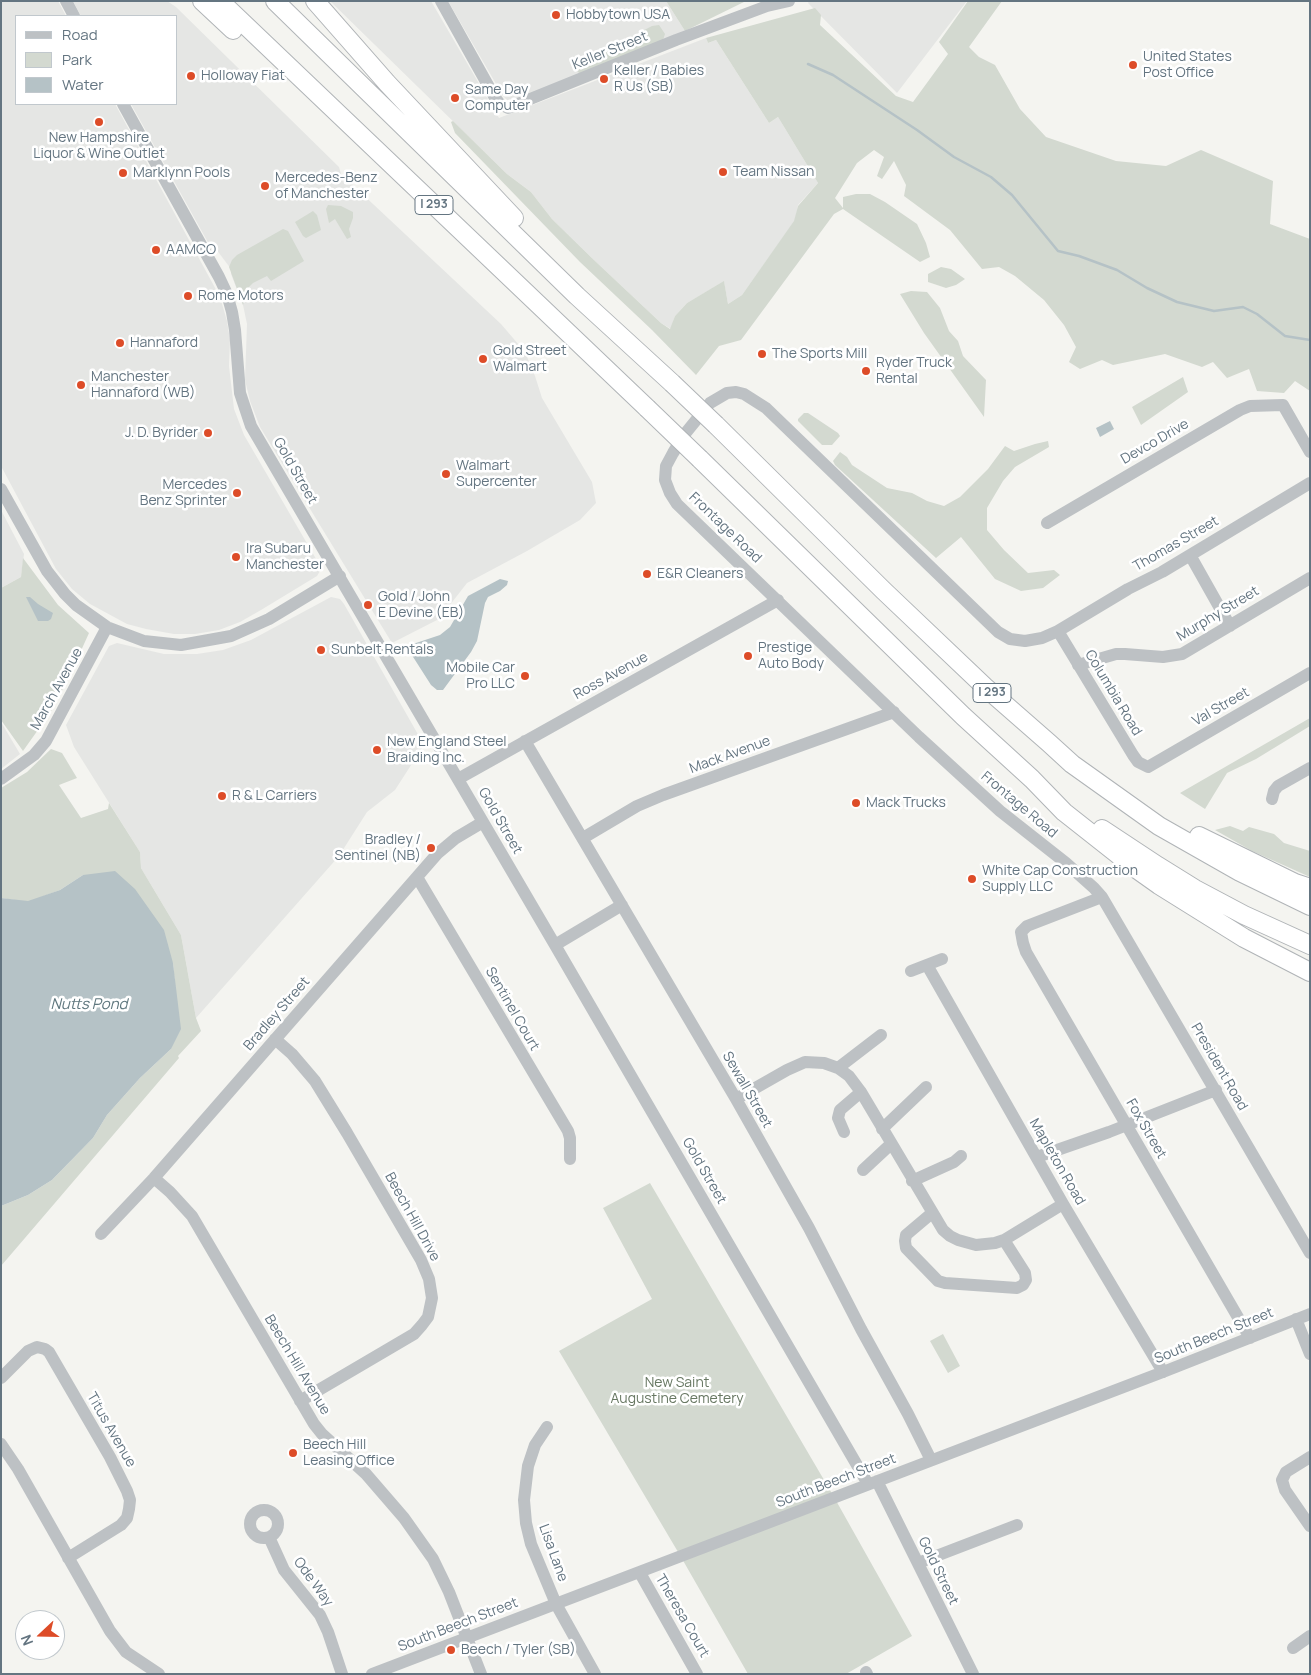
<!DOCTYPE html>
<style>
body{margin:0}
#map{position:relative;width:1311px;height:1675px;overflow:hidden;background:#f4f4f0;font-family:Manrope,sans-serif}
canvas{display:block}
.frame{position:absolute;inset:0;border:2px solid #647581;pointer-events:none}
.legend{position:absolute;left:15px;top:15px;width:162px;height:90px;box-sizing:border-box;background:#fff;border:1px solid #c1c8cd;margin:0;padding:6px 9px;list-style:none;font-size:15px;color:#647581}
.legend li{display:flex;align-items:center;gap:10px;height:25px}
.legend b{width:25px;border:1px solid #c1c8cd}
.north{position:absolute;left:15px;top:1610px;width:50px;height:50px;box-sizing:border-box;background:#fff;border:1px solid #c1c8cd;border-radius:50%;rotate:249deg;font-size:14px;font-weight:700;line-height:20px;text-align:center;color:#647581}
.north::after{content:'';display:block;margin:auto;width:18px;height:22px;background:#dd4c28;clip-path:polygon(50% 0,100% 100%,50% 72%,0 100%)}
</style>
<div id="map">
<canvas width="1311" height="1675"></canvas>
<div class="frame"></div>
<ul class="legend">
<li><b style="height:6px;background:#bdc1c4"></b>Road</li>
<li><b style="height:14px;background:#d3d9d0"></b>Park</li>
<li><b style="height:14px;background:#b5c2c6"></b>Water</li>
</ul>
<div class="north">N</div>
</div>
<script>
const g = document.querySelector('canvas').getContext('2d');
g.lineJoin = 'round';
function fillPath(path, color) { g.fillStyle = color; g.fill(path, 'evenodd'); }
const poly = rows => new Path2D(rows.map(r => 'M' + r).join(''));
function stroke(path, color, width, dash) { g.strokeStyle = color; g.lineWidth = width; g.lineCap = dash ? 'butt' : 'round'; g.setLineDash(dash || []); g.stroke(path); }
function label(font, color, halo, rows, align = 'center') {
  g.font = font + ' Manrope,sans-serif'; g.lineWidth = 5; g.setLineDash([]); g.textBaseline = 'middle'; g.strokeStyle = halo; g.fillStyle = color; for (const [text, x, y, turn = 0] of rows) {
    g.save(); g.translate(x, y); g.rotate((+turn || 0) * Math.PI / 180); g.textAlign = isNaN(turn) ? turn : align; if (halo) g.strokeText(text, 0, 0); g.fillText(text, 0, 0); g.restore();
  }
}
const built = poly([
 [1,1,58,1,66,16,16,16,16,104,115,104,220,297,227,321,230,340,229,366,234,409,244,435,319,564,320,571,317,576,261,610,240,622,219,630,195,634,174,634,146,629,127,624,90,604,72,589,56,569,1,466],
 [73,1,167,1,176,7,339,167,341,174,501,324,525,352,535,376,542,398,592,482,596,503,580,520,527,551,467,583,439,619,392,643,260,427,250,401,245,380,247,324,243,305,231,274,231,269,216,249,210,246,131,104,176,104,176,16,81,16],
 [330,1,431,1,499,118,706,38,708,43,716,40,769,123,778,117,818,183,798,205,795,221,742,295,728,304,724,282,687,303,675,316,671,329,661,323,594,260,552,219,531,192,507,174],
 [448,1,666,1,685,31,514,101,507,100,503,96],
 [809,1,967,1,897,93,808,3],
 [1,510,24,554,21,577,1,588],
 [331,597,340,599,344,604,424,745,395,790,367,812,339,856,196,1018,181,935,141,868,140,852,74,747,66,725,109,646,117,643,164,654,197,654,223,650,251,640],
 [1,722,20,754,1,769]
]);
const green = poly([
 [666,1,746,1,685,31],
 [968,1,1002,1,969,47,979,57,995,65,1020,109,1046,137,1116,161,1166,166,1201,150,1273,181,1270,224,1310,239,1310,391,1295,381,1284,393,1257,391,1249,369,1227,378,1213,362,1202,367,1165,354,1113,365,1102,360,1080,369,1069,362,1076,347,1064,325,1044,300,1015,276,999,267,982,269,950,230,904,196,906,185,894,161,882,179,877,176,884,157,874,150,857,163,835,198,843,208,843,197,856,194,870,194,885,202,917,224,926,243,930,257,920,262,843,209,834,214,741,340,719,346,696,375,652,330,580,262,455,133,451,122,453,121,507,174,531,192,552,219,594,260,661,323,670,329,675,316,687,303,724,281,728,304,742,295,794,221,798,206,818,183,778,117,769,123,716,40,708,43,706,38,815,8,821,15,820,25,896,96,913,102,948,54,939,42],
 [659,25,665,34,663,40,581,74,578,72,575,66,652,26],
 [328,205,341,206,353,212,353,218,349,229,351,237,347,239,335,219,329,223,326,209],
 [313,211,317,215,321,230,306,238,303,236,295,222],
 [283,229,288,231,304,261,271,281,267,276,253,283,249,287,243,305,229,267,232,260,237,255],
 [941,267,951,269,965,279,956,285,946,288,928,282,928,274],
 [911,291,927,292,940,308,949,331,958,341,963,356,986,380,984,417,924,333,900,294],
 [1183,377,1188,392,1141,425,1132,407],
 [804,413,808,413,838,433,840,436,832,445,822,445,798,421,798,419],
 [1048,441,1049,447,1015,467,1003,481,987,508,987,530,1004,550,1028,573,1054,570,1060,575,1043,588,1021,591,995,579,961,537,936,558,835,465,833,461,840,452,847,457,852,465,887,488,912,493,927,501,944,506,960,497,988,469,1005,446,1014,451,1035,444],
 [23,558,58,605,89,633,70,675,50,713,23,751,1,720,1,588,21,577],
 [1310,718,1310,726,1256,759,1227,773,1205,809,1180,793],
 [51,749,62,753,77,778,59,785,81,818,108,809,109,803,140,852,141,868,181,935,196,1018,201,1031,178,1056,179,1058,1,1266,1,1206,28,1195,52,1180,93,1138,107,1115,140,1078,171,1049,176,996,173,963,83,875,60,890,28,902,1,898,1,788,27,772],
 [1230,826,1243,831,1249,827,1274,834,1284,843,1310,851,1310,877,1252,851,1215,830],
 [650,1183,834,1497,912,1636,846,1674,748,1674,681,1557,559,1351,652,1299,603,1208],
 [943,1334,960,1366,948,1373,930,1341]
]);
const water = poly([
 [1110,421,1114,429,1100,437,1096,428],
 [500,579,508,581,507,585,500,591,488,597,485,603,477,641,471,652,443,690,437,690,431,685,408,649,410,645,440,635,450,627,468,596],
 [26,597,30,597,38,604,53,613,51,619,48,621,38,621],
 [115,871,135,889,164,930,173,963,181,1029,171,1049,140,1078,107,1115,93,1138,52,1180,28,1195,1,1206,1,898,28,901,60,890,83,875]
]);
const stream = poly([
 [808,64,833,75,917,130,954,157,991,177,1012,195,1058,251,1079,256,1117,270,1147,288,1177,302,1214,311,1243,307,1257,314,1285,336,1310,340]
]);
const minor = poly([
 [66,1,74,16],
 [441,1,494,96,500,104,508,108,676,40,767,6,789,1],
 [123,104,219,277,227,294,232,312,235,330,240,393,251,426,555,945,868,1484],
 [1310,483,1162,572,1128,589,1058,631,1042,638,1025,641,1010,639,998,632,766,408,744,394,736,392,727,393,710,403,684,435,673,453,666,466,665,480,670,493,677,504,919,737,1000,811,1066,863,1094,888,1102,897,1310,1253],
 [1,489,47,571,65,594,76,605,107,627,144,641,181,645,231,636,269,619,340,576],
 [1047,523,1240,410,1250,406,1283,405,1310,452],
 [1190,555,1230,626],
 [1058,631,1133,755,1138,762,1148,767,1310,673],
 [1078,665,1116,654,1125,654,1163,657,1182,654,1310,578],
 [525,741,736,1099,809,1228,861,1329,908,1414,931,1460],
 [1,779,34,755,46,741,107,627],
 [458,779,778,600],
 [1272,799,1274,791,1278,786,1310,768],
 [583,838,637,806,663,795,894,712],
 [417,877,568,1131,570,1138,570,1159],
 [1102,897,1027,926,1021,932,1023,943,1026,952,1250,1338],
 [555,945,622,905],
 [927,965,1063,1204,1163,1372],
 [911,971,942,959],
 [275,1039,292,1054,315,1081,347,1133,421,1260,429,1279,432,1298,428,1317,422,1325,414,1334,300,1401],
 [838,1068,881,1035],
 [736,1099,787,1070,805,1062,824,1063,838,1068,849,1076,861,1092,943,1230,950,1236,958,1240,976,1245,995,1243,1004,1240,1063,1204],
 [882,1129,926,1087],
 [844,1132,838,1118,840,1110,861,1092],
 [1037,1157,1109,1132,1216,1090],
 [863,1170,891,1144],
 [154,1178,170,1192,192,1216,314,1424,322,1434,366,1474,404,1518,433,1559,449,1592,481,1674],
 [912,1181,954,1162,961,1156],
 [932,1213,906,1235,905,1241,906,1248,938,1281,945,1283,1017,1288,1023,1285,1026,1280,1025,1273,1004,1240],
 [101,1234,154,1178,437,854,456,838,483,822],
 [1296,1319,1310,1354],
 [1,1378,28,1351,37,1347,45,1349,49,1352,110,1457,127,1491,130,1500,129,1509,127,1518,121,1525,68,1558],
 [547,1427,535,1445,528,1466,524,1500,526,1523,531,1544,556,1604,595,1674],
 [1,1444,18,1469,110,1631,126,1652,159,1674],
 [1310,1457,1286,1472,1282,1480,1285,1490,1310,1526],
 [877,1481,973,1674],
 '250 1524a14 14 0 1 1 28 0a14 14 0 1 1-28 0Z',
 [269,1537,284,1570,320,1615,328,1632,342,1674],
 [918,1563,1017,1525],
 [640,1573,697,1674],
 [1293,1648,1310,1636],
 [866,1672,867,1674],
 [372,1674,1163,1372,1310,1314]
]);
const highway = poly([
 [202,1,233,30],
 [220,1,647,408],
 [275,1,577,296,672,383],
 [315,1,387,83,514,218],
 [716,425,884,591,985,687,1049,743,1072,764,1159,826,1240,872,1310,906],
 [700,459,963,716,1032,779,1064,812,1135,868,1159,885,1244,938,1310,972],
 [1102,829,1158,866,1195,889,1244,915,1310,945],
 [1199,836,1295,883,1310,888]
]);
const highwayBridge = poly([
 [672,383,716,425],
 [647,408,700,459]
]);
const markers = [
 [556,15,5,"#dd4c28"],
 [1133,65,5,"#dd4c28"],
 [191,76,5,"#dd4c28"],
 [604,79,5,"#dd4c28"],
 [455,98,5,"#dd4c28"],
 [99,122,5,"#dd4c28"],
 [723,172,5,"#dd4c28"],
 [123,173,5,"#dd4c28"],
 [265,186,5,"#dd4c28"],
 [156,250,5,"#dd4c28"],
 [188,296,5,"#dd4c28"],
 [120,343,5,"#dd4c28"],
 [762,354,5,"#dd4c28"],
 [483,359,5,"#dd4c28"],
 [866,371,5,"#dd4c28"],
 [81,385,5,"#dd4c28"],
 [208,433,5,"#dd4c28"],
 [446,474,5,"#dd4c28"],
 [237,493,5,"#dd4c28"],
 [236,557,5,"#dd4c28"],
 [647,574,5,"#dd4c28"],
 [368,605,5,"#dd4c28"],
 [321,650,5,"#dd4c28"],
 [748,656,5,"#dd4c28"],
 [525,676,5,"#dd4c28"],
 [377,750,5,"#dd4c28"],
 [222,796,5,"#dd4c28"],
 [856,803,5,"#dd4c28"],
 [431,848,5,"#dd4c28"],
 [972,879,5,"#dd4c28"],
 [293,1453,5,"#dd4c28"],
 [451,1650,5,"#dd4c28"]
];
const shields = [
 [434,205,38],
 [992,693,38]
];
const shieldNames = [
 ["I 293",434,205],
 ["I 293",992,693]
];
const poiNames = [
 ["Hobbytown USA",566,15],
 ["United States",1143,57],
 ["Post Office",1143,73],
 ["Keller / Babies",614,71],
 ["R Us (SB)",614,87],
 ["Holloway Fiat",201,76],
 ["Same Day",465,90],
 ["Computer",465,106],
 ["New Hampshire",99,138,"center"],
 ["Liquor & Wine Outlet",99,154,"center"],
 ["Team Nissan",733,172],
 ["Marklynn Pools",133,173],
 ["Mercedes-Benz",275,178],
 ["of Manchester",275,194],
 ["AAMCO",166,250],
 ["Rome Motors",198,296],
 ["Hannaford",130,343],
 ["Gold Street",493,351],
 ["Walmart",493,367],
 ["The Sports Mill",772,354],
 ["Ryder Truck",876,363],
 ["Rental",876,379],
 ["Manchester",91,377],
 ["Hannaford (WB)",91,393],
 ["J. D. Byrider",198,433,"right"],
 ["Walmart",456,466],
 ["Supercenter",456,482],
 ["Mercedes",227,485,"right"],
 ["Benz Sprinter",227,501,"right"],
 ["Ira Subaru",246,549],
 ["Manchester",246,565],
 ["E&R Cleaners",657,574],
 ["Gold / John",378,597],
 ["E Devine (EB)",378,613],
 ["Prestige",758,648],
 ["Auto Body",758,664],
 ["Sunbelt Rentals",331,650],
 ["Mobile Car",515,668,"right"],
 ["Pro LLC",515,684,"right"],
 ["New England Steel",387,742],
 ["Braiding Inc.",387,758],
 ["R & L Carriers",232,796],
 ["Mack Trucks",866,803],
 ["Bradley /",421,840,"right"],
 ["Sentinel (NB)",421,856,"right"],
 ["White Cap Construction",982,871],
 ["Supply LLC",982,887],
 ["Beech Hill",303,1445],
 ["Leasing Office",303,1461],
 ["Beech / Tyler (SB)",461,1650]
];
const streetNames = [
 ["Keller Street",610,51,-22],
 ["Devco Drive",1155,442,-30],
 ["Gold Street",295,471,60],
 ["Frontage Road",725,528,44],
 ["Thomas Street",1176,544,-30],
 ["Murphy Street",1218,614,-31],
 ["Ross Avenue",611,676,-29],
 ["March Avenue",57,689,-61],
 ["Columbia Road",1113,693,59],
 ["Val Street",1221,707,-30],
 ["Mack Avenue",730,755,-20],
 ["Frontage Road",1019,805,40],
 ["Gold Street",500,821,60],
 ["Sentinel Court",512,1009,60],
 ["Bradley Street",277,1014,-49],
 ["President Road",1219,1067,60],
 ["Sewall Street",747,1090,60],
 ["Fox Street",1146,1129,60],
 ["Mapleton Road",1057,1162,60],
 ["Gold Street",704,1171,60],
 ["Beech Hill Drive",412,1217,61],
 ["South Beech Street",1214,1336,-22],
 ["Beech Hill Avenue",297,1365,59],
 ["Titus Avenue",111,1430,60],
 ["South Beech Street",836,1481,-21],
 ["Lisa Lane",553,1553,70],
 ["Gold Street",938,1571,64],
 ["Ode Way",313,1582,54],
 ["Theresa Court",682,1616,60],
 ["South Beech Street",458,1625,-21]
];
const parkNames = [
 ["New Saint",677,1383],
 ["Augustine Cemetery",677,1399]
];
const waterNames = [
 ["Nutts Pond",89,1005]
];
fillPath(built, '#e5e6e4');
fillPath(green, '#d3d9d0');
fillPath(water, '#b5c2c6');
stroke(stream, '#b5c2c6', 2.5);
stroke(highway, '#b0b4b7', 20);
stroke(minor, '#bdc1c4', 12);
stroke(highway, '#fff', 18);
stroke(highwayBridge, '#b0b4b7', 20, []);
stroke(highwayBridge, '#fff', 18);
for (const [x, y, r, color] of markers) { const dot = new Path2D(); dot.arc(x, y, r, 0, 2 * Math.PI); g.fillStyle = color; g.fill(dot); stroke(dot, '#fff', 2); }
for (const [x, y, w] of shields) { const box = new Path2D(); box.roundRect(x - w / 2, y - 9.5, w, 19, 4); g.fillStyle = '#fff'; g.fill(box); stroke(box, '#647581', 1); }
label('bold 12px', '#647581', null, shieldNames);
label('14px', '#647581', '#fff', poiNames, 'left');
label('14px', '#647581', '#fff', streetNames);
label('14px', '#687863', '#fff', parkNames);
label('italic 15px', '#5f777e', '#fff', waterNames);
</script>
